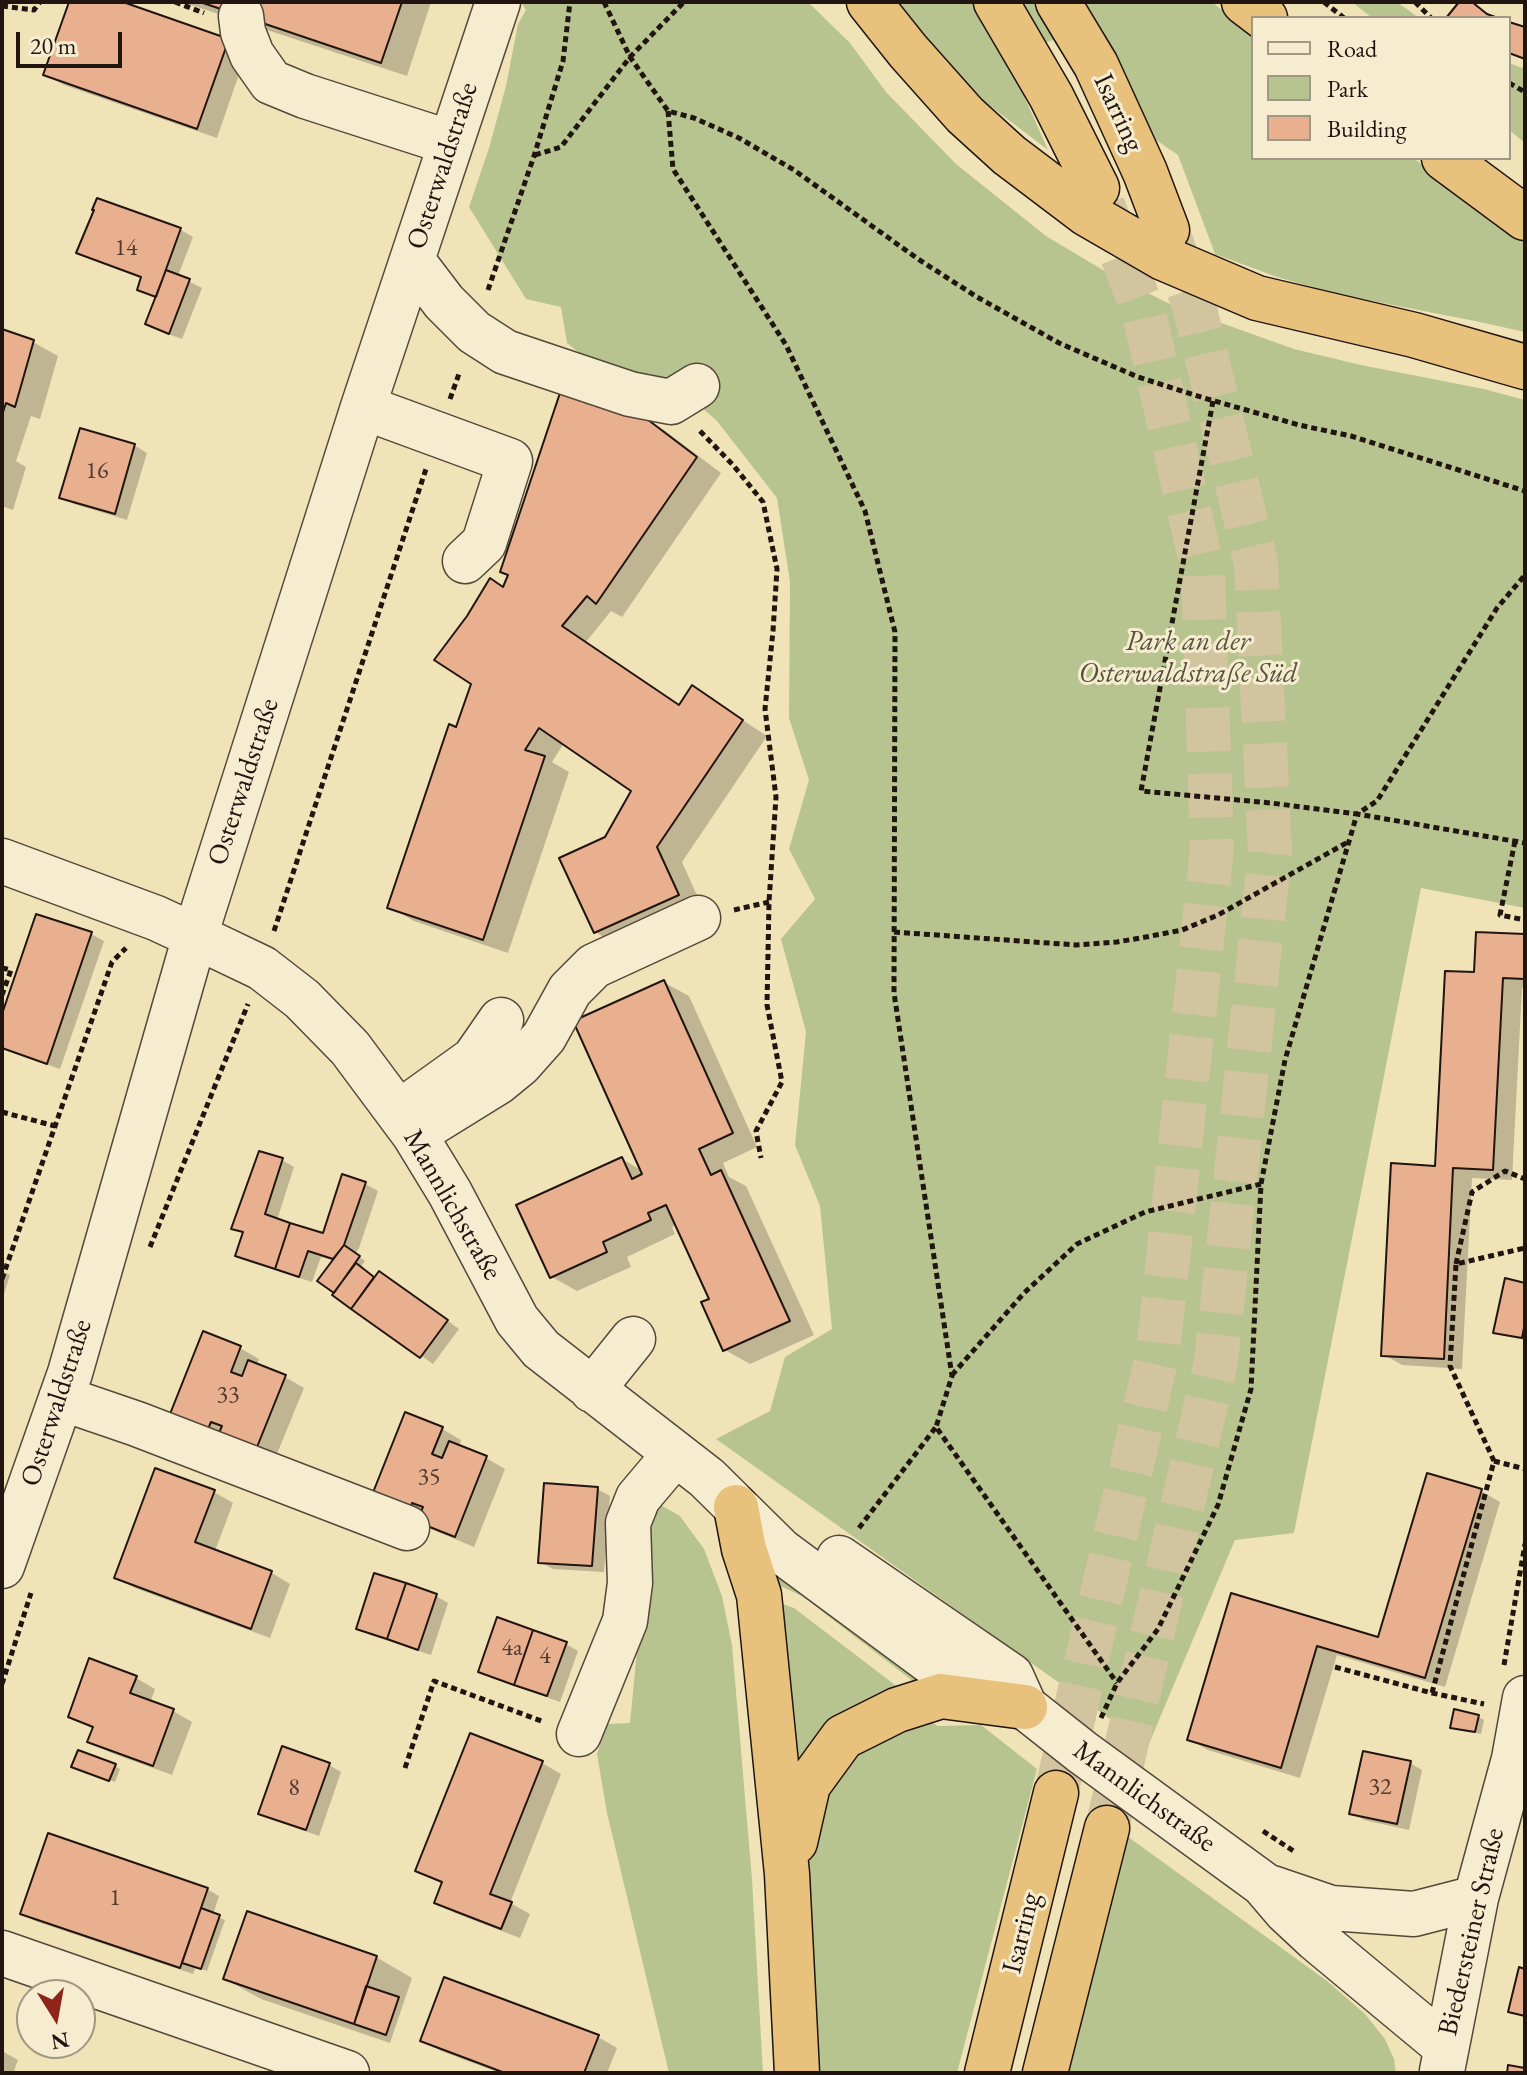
<!DOCTYPE html>
<meta charset="utf-8">
<style>
body{margin:0}
#map{position:relative;width:1527px;height:2075px;overflow:hidden;background:#f1e3b8;font-family:"EB Garamond",serif}
canvas{display:block}
.frame{position:absolute;inset:0;border:4px solid #201511;pointer-events:none}
.legend{position:absolute;left:1251px;top:16px;width:260px;height:144px;box-sizing:border-box;background:#f6edd1;border:2px solid #a09784;margin:0;padding:10px 14px;list-style:none;font-size:24px;color:#201511}
.legend li{display:flex;align-items:center;gap:16px;height:40px}
.legend b{width:40px;border:2px solid #a09784}
.north{position:absolute;left:16px;top:1979px;width:80px;height:80px;box-sizing:border-box;background:#f6edd1;border:2px solid #a09784;border-radius:50%;rotate:169deg;font-size:22px;font-weight:700;line-height:32px;text-align:center;color:#201511}
.north::after{content:'';display:block;margin:auto;width:28px;height:36px;background:#8f2418;clip-path:polygon(50% 0,100% 100%,50% 72%,0 100%)}
.scale{position:absolute;left:16px;top:32px;width:106px;height:36px;box-sizing:border-box;border:4px solid #201511;border-top:0;padding-left:10px;font-size:24px;line-height:28px;white-space:nowrap;color:#201511;-webkit-text-stroke:6px #f6edd1;paint-order:stroke}
</style>
<div id="map">
<canvas width="1527" height="2075"></canvas>
<div class="frame"></div>
<ul class="legend">
<li><b style="height:10px;background:#f6edd1"></b>Road</li>
<li><b style="height:22px;background:#b8c490"></b>Park</li>
<li><b style="height:22px;background:#e9b090"></b>Building</li>
</ul>
<div class="north">N</div>
<div class="scale">20 m</div>
</div>
<script>
const g = document.querySelector('canvas').getContext('2d');
g.lineJoin = 'round';
function fillPath(path, color) { g.fillStyle = color; g.fill(path, 'evenodd'); }
const poly = rows => new Path2D(rows.map(r => 'M' + r).join(''));
function stroke(path, color, width, dash) { g.strokeStyle = color; g.lineWidth = width; g.lineCap = dash ? 'butt' : 'round'; g.setLineDash(dash || []); g.stroke(path); }
function label(font, color, halo, rows, align = 'center') {
  g.font = font + ' "EB Garamond",serif'; g.lineWidth = 6; g.setLineDash([]); g.textBaseline = 'middle'; g.strokeStyle = halo; g.fillStyle = color; for (const [text, x, y, turn = 0] of rows) {
    g.save(); g.translate(x, y); g.rotate((+turn || 0) * Math.PI / 180); g.textAlign = isNaN(turn) ? turn : align; if (halo) g.strokeText(text, 0, 0); g.fillText(text, 0, 0); g.restore();
  }
}
const green = poly([
 [521,2,808,2,850,43,886,92,956,164,1046,236,1108,273,1174,306,1294,349,1361,365,1484,389,1525,400,1525,908,1421,888,1294,1533,1235,1540,1148,1746,716,1439,770,1411,785,1357,832,1329,820,1206,795,1145,806,1032,781,939,815,899,789,849,809,780,789,718,790,582,777,498,717,421,673,382,607,375,567,343,561,307,526,299,469,207,489,148,506,86,518,24,526,10],
 [899,2,976,2,1023,84,1021,89,1048,150,985,102,921,33],
 [1018,2,1033,2,1057,39,1044,43],
 [1082,2,1212,2,1253,35,1253,158,1413,158,1525,239,1525,332,1475,321,1336,294,1277,277,1215,254,1178,155,1156,140],
 [1352,2,1397,2,1419,18,1372,18],
 [1509,63,1525,69,1525,143,1509,130],
 [659,1504,680,1516,704,1549,722,1596,732,1645,752,1879,763,2073,669,2073,607,1813,597,1754,606,1724,630,1723,649,1527],
 [779,1564,933,1679,918,1685,802,1596,776,1584],
 [780,1603,794,1608,903,1691,798,1764,789,1665],
 [919,1715,938,1726,981,1725,1037,1769,957,2073,813,2073,806,1833,839,1766],
 [1127,1836,1327,1981,1365,2014,1385,2039,1394,2059,1396,2073,1069,2073]
]);
const shadow = poly([
 [71,2,117,2,247,51,217,138,64,85,45,74],
 [182,2,431,2,407,76],
 [98,201,181,230,193,237,178,276,202,288,182,339,160,331,147,324,157,298,139,289,143,279,91,259,78,252],
 [2,331,33,342,58,356,40,419,31,416,16,461,26,467,13,510,2,506],
 [638,415,664,430,721,473,622,617,611,611,586,642,681,706,693,688,767,736,682,862,703,909,620,946,595,932,633,791,564,743,552,762,569,772,508,953,414,921,389,907,458,729,505,589],
 [134,445,147,453,127,520,74,504,62,497],
 [91,934,104,941,60,1069,2,1049,2,1020],
 [1478,934,1525,936,1525,988,1522,988,1512,1180,1472,1178,1462,1369,1402,1365,1383,1354,1437,1168,1476,974],
 [663,982,689,996,757,1147,723,1163,729,1177,746,1186,814,1335,750,1364,725,1350,711,1300,677,1225,672,1227,675,1234,627,1257,631,1267,577,1291,552,1277,622,1159,643,1171],
 [282,1160,294,1167,277,1220,324,1236,365,1184,378,1191,359,1248,355,1254,365,1261,360,1268,375,1279,392,1280,459,1329,433,1364,352,1307,320,1281,335,1261,321,1257,312,1282,250,1262,237,1255,244,1234,233,1228],
 [2,1271,10,1275,2,1300],
 [1525,1285,1525,1340,1501,1335,1495,1332],
 [204,1334,240,1348,259,1359,257,1365,285,1377,304,1388,272,1466,192,1424],
 [406,1415,442,1429,461,1440,459,1447,486,1458,505,1469,474,1547,438,1532,374,1494],
 [1429,1475,1481,1491,1500,1502,1445,1687,1337,1655,1300,1778,1208,1750,1189,1739,1232,1595,1379,1639],
 [597,1489,610,1496,604,1572,553,1569,540,1562],
 [214,1492,233,1503,215,1551,272,1573,290,1584,270,1638,135,1588,116,1577],
 [436,1596,448,1603,431,1655,370,1635,358,1628],
 [566,1644,578,1651,560,1702,492,1678,480,1671],
 [136,1678,155,1689,150,1703,173,1711,192,1722,172,1775,109,1752,90,1741,94,1729,70,1716],
 [1478,1717,1484,1720,1481,1734,1458,1730,1453,1727],
 [542,1763,561,1774,510,1903,530,1914,520,1938,455,1913,436,1902,443,1884,417,1871],
 [1410,1763,1422,1770,1409,1830,1364,1820,1351,1813],
 [329,1765,341,1772,319,1836,273,1820,261,1813],
 [115,1766,120,1769,115,1782,79,1769],
 [207,1889,219,1896,213,1915,225,1920,207,1971,196,1967,193,1974,35,1921,23,1913],
 [376,1957,412,1978,390,2043,261,1999,225,1979],
 [598,2037,617,2048,607,2073,500,2073,441,2051,422,2040],
 [2,2051,18,2060,13,2073,2,2073]
]);
const building = poly([
 [69,2,123,2,229,39,197,129,43,75,69,2],
 [200,2,402,2,381,63,200,2],
 [1459,2,1472,2,1487,14,1498,18,1446,18,1459,2],
 [1509,22,1525,27,1525,59,1509,53,1509,22],
 [97,198,181,228,156,297,137,290,141,277,76,253,94,210,92,210,97,198],
 [166,270,190,279,169,334,145,324,166,270],
 [2,329,34,340,15,407,6,403,2,415,2,329],
 [562,387,639,413,697,457,596,604,587,596,562,626,679,705,692,685,743,720,657,847,679,895,594,933,559,858,605,837,631,791,539,728,525,750,545,756,483,940,387,908,449,724,456,727,471,684,434,660,467,616,490,578,503,587,508,575,500,572,562,387],
 [80,428,135,444,115,514,59,498,80,428],
 [36,914,92,932,47,1064,2,1048,2,1014,36,914],
 [1476,932,1525,934,1524,979,1503,978,1493,1170,1453,1168,1444,1359,1381,1356,1391,1163,1435,1166,1445,971,1474,972,1476,932],
 [664,980,733,1133,699,1149,711,1175,721,1170,790,1321,723,1351,701,1302,709,1299,666,1205,648,1213,651,1220,603,1242,607,1252,550,1278,516,1205,622,1157,632,1179,642,1174,573,1021,664,980],
 [259,1151,283,1158,265,1214,290,1223,275,1269,235,1256,243,1232,231,1229,259,1151],
 [342,1174,366,1182,344,1245,333,1259,308,1251,299,1277,275,1269,290,1223,323,1233,342,1174],
 [344,1245,360,1256,334,1293,317,1281,344,1245],
 [356,1263,374,1277,351,1309,332,1295,356,1263],
 [379,1271,448,1320,420,1358,351,1309,379,1271],
 [1505,1278,1525,1283,1525,1323,1522,1338,1493,1333,1505,1278],
 [203,1331,241,1346,231,1372,242,1376,248,1360,286,1375,253,1457,215,1442,222,1426,211,1422,208,1429,170,1414,203,1331],
 [405,1412,443,1427,432,1454,442,1458,449,1441,487,1456,455,1537,417,1522,423,1507,412,1503,410,1509,372,1495,405,1412],
 [155,1468,215,1490,195,1542,272,1571,251,1629,114,1578,155,1468],
 [1427,1473,1482,1489,1425,1678,1317,1646,1281,1768,1187,1740,1231,1593,1378,1637,1427,1473],
 [544,1483,598,1487,592,1566,538,1563,544,1483],
 [374,1573,406,1583,387,1639,356,1629,374,1573],
 [406,1583,437,1594,418,1650,387,1639,406,1583],
 [497,1617,533,1630,514,1685,478,1672,497,1617],
 [533,1630,567,1642,547,1696,514,1685,533,1630],
 [89,1658,137,1676,130,1693,174,1709,153,1766,87,1742,93,1727,68,1717,89,1658],
 [1454,1709,1479,1715,1475,1732,1450,1728,1454,1709],
 [470,1733,543,1761,490,1894,512,1902,501,1929,434,1903,442,1882,415,1871,470,1733],
 [282,1746,330,1763,306,1830,258,1814,282,1746],
 [78,1750,116,1764,109,1781,71,1767,78,1750],
 [1363,1751,1411,1761,1397,1824,1349,1814,1363,1751],
 [48,1833,208,1888,180,1968,20,1914,48,1833],
 [201,1908,220,1915,201,1969,182,1963,201,1908],
 [247,1911,377,1956,354,2024,223,1979,247,1911],
 [1519,1967,1525,1969,1525,2016,1508,2012,1519,1967],
 [444,1977,599,2035,584,2073,505,2073,420,2041,444,1977],
 [366,1986,399,1997,386,2035,354,2024,366,1986],
 [1508,2065,1525,2068,1525,2073,1507,2073,1508,2065]
]);
const highwayTunnel = poly([
 [1056,1793,1158,1352,1212,848,1203,571,1144,314,1103,205],
 [1107,1828,1216,1362,1270,851,1256,563,1195,309,1170,238]
]);
const path = poly([
 [175,2,204,13],
 [604,2,630,57,668,111,694,118,739,138,794,170,918,259,977,297,1059,343,1138,377,1204,398,1299,425,1351,436,1525,491],
 [1324,2,1344,18],
 [1415,2,1431,18],
 [2,6,34,10,40,2],
 [1509,83,1525,92],
 [668,111,673,169,786,345,865,511,895,632,894,993,952,1376,936,1427,1117,1683],
 [535,155,561,147,630,57,684,2],
 [488,290,534,156,563,61,570,2],
 [450,399,460,371],
 [1213,401,1141,791,1271,803,1357,814,1377,801,1497,608,1525,575],
 [700,431,733,465,763,502,777,569,773,631,765,709,776,797,769,902,767,1005,782,1082,756,1131,761,1158],
 [1515,841,1500,915,1525,920],
 [734,910,769,902],
 [274,931,426,469],
 [894,932,1076,945,1117,942,1146,937,1182,930,1218,915,1348,842],
 [2,968,11,970,2,995],
 [2,1112,55,1126],
 [150,1247,248,1004],
 [1456,1264,1472,1192,1505,1171,1525,1179],
 [2,1279,112,962,126,948],
 [952,1375,1024,1293,1077,1244,1145,1212,1261,1184],
 [1494,1461,1525,1469],
 [859,1528,936,1427],
 [1504,1665,1525,1544],
 [1335,1667,1432,1693,1484,1704],
 [2,1684,31,1593],
 [1432,1693,1494,1461,1450,1366,1456,1264,1525,1248],
 [1101,1718,1117,1683,1158,1629,1218,1505,1251,1389,1261,1184,1285,1060,1357,814,1525,843],
 [405,1768,434,1681,544,1722],
 [1263,1831,1295,1852]
]);
const minor = poly([
 [241,16,243,32,252,55,271,82,305,96,451,143],
 [412,260,444,302,474,332,505,352,630,394,671,402,697,386],
 [363,407,510,461,484,543,465,561],
 [2,861,156,918,195,936,262,968,302,999,350,1048,414,1134,450,1193,517,1320,541,1349,707,1478,781,1551,973,1693,1025,1707,1082,1752,1263,1884,1286,1911,1316,1939,1446,2047],
 [407,1107,474,1059,501,1020],
 [414,1134,498,1082,520,1064,544,1037,570,990,594,966,698,918],
 [592,1390,633,1339],
 [61,1398,137,1424,407,1528],
 [839,1558,1011,1676,1025,1707],
 [2,1566,70,1373,195,936,363,407,498,2],
 [579,1734,625,1621,630,1583,628,1523,638,1498,675,1454],
 [1272,1888,1331,1908,1414,1914,1476,1898],
 [2,1953,347,2073],
 [1442,2071,1476,1898,1514,1759,1525,1698]
]);
const highway = poly([
 [869,2,908,51,965,115,1009,155,1087,214,1163,258,1257,298,1414,335,1525,367],
 [996,2,1051,96,1097,188],
 [1058,2,1096,65,1145,172,1167,230],
 [1244,2,1265,18],
 [1444,158,1525,218],
 [736,1507,744,1549,759,1595,787,1874,797,2073],
 [795,1842,808,1785,843,1737,897,1710,941,1696,1025,1707],
 [987,2073,1056,1793],
 [1045,2073,1107,1828]
]);
const numberNames = [
 ["14",126,248],
 ["16",97,471],
 ["33",228,1395],
 ["35",429,1477],
 ["4a",512,1648],
 ["4",545,1656],
 ["32",1380,1787],
 ["8",294,1788],
 ["1",115,1898]
];
const streetNames = [
 ["Isarring",1118,113,65],
 ["Osterwaldstraße",443,166,-72],
 ["Osterwaldstraße",244,782,-72],
 ["Mannlichstraße",452,1205,60],
 ["Osterwaldstraße",57,1403,-72],
 ["Mannlichstraße",1144,1797,36],
 ["Biedersteiner Straße",1472,1932,-77],
 ["Isarring",1022,1933,-76]
];
const parkNames = [
 ["Park an der",1188,642],
 ["Osterwaldstraße Süd",1188,674]
];
fillPath(green, '#b8c490');
fillPath(shadow, '#0003');
fillPath(building, '#e9b090');
stroke(building, '#201511', 2);
stroke(highwayTunnel, '#d2c49f', 44, [44, 22]);
stroke(minor, '#54483b', 47);
stroke(highway, '#201511', 47);
stroke(path, '#201511', 5, [6, 4]);
stroke(minor, '#f6edd1', 44);
stroke(highway, '#e8c27c', 44);
label('24px', '#523c31', null, numberNames);
label('28px', '#201511', '#f6edd1', streetNames);
label('italic 28px', '#55523d', '#f6edd1', parkNames);
</script>
